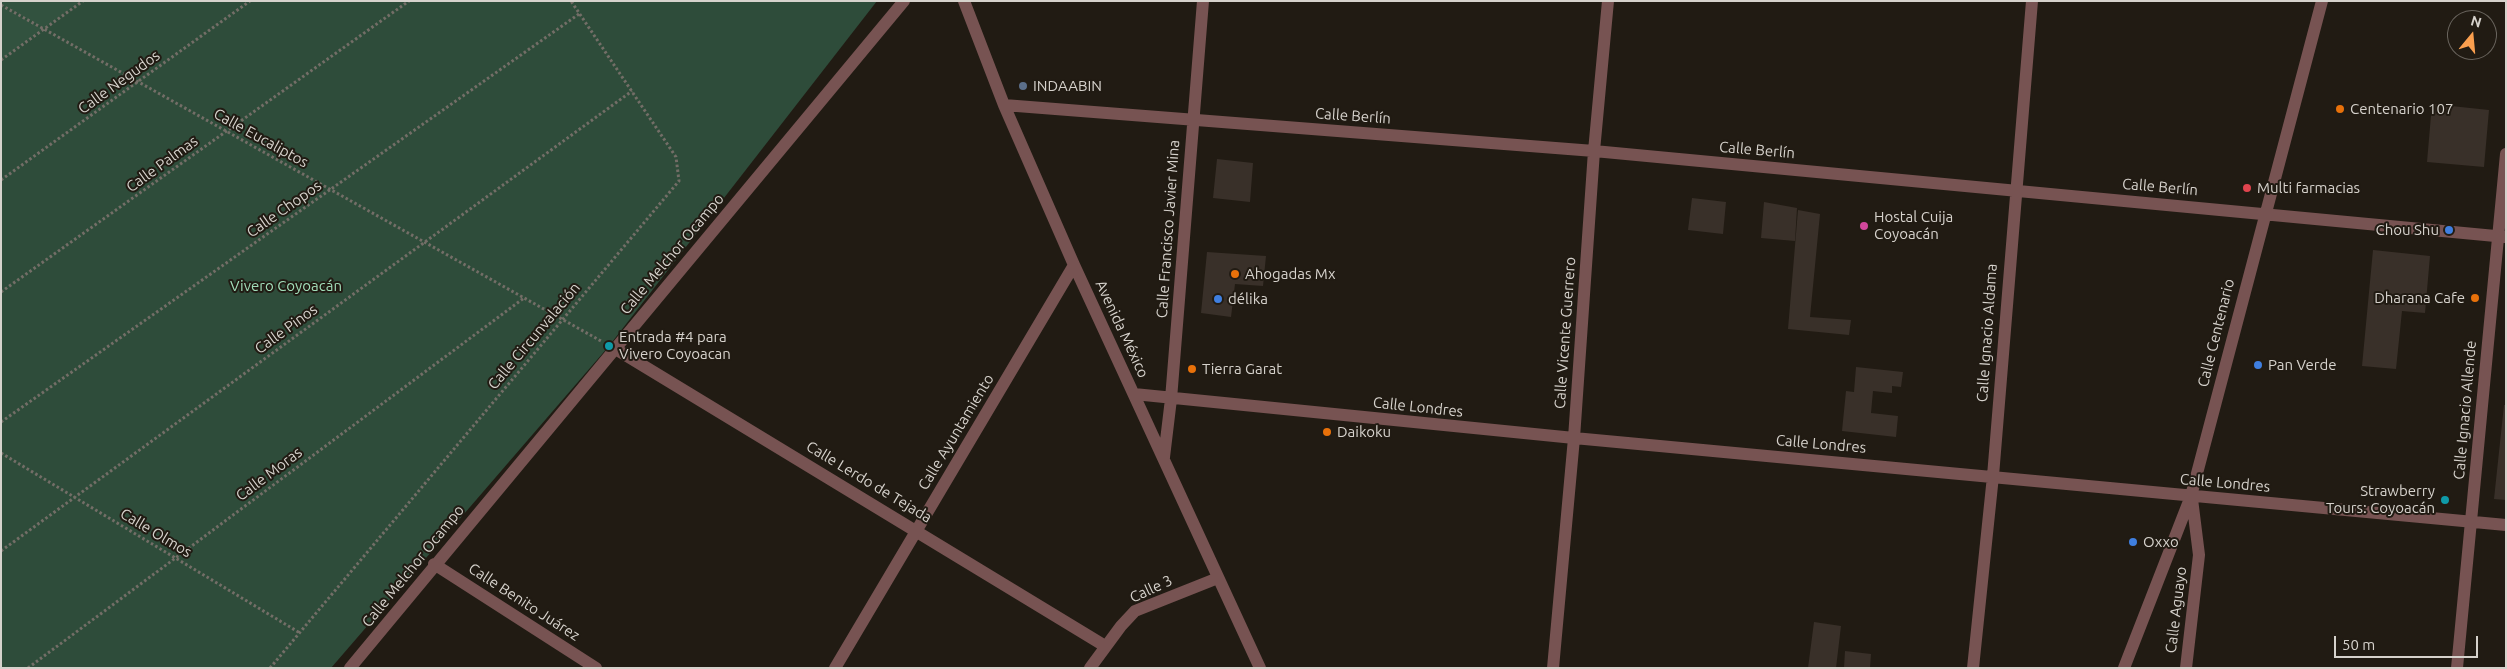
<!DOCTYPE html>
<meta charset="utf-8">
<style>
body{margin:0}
#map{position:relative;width:2507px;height:669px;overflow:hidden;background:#211b13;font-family:Ubuntu,sans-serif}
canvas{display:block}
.frame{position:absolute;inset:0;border:2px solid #d6d2cc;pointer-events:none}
.north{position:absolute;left:2447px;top:10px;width:50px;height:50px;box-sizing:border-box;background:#211b13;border:1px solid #69645d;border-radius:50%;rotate:17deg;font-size:14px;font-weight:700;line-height:20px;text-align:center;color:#d6d2cc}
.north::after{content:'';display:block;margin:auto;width:18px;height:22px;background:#fa9f4f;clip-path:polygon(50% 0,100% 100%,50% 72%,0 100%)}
.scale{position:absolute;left:2334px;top:636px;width:144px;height:22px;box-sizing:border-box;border:2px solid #d6d2cc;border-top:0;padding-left:6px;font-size:15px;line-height:18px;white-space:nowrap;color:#d6d2cc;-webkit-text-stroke:4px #211b13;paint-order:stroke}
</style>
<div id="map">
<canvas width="2507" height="669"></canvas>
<div class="frame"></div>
<div class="north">N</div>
<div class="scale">50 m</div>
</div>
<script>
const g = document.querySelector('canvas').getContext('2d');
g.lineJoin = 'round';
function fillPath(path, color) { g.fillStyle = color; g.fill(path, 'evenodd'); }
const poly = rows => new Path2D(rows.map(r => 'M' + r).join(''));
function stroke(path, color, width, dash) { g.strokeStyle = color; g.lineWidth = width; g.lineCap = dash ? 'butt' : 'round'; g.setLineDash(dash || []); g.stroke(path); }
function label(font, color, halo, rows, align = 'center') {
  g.font = font + ' Ubuntu,sans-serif'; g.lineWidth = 4; g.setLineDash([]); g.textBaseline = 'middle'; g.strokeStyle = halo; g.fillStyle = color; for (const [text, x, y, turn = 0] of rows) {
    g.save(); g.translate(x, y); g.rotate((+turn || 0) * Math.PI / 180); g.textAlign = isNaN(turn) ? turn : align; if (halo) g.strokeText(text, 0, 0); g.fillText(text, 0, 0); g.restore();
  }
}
const green = poly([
 [1,1,877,1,609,346,331,668,1,668]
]);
const forest = poly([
 [1,1,81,1,44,28,1,4],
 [1,6,43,29,1,59]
]);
const building = poly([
 [2432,104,2489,110,2484,167,2427,162],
 [1217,159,1253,163,1250,202,1213,198],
 [1692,198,1726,202,1723,234,1688,230],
 [1764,202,1797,208,1795,241,1761,238],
 [1798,210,1820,214,1810,317,1851,320,1849,335,1788,329],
 [2373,250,2430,256,2425,313,2402,311,2396,369,2362,366],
 [1207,252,1266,256,1263,286,1235,284,1231,317,1201,313],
 [1856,367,1903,372,1901,387,1892,386,1892,393,1873,391,1871,413,1898,416,1896,437,1842,431,1846,391,1854,392],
 [2504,405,2506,405,2506,500,2494,499],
 [1814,622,1841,626,1836,668,1808,668],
 [1845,651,1871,654,1870,668,1844,668]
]);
const path = poly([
 [1,5,601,341],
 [1,60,83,1],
 [1,180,250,1],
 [1,292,409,1],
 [1,422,579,14],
 [1,453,300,633],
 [1,551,632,91],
 [28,668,524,298],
 [270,668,679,181,676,157,571,1]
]);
const minor = poly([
 [964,1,1004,105,1074,265,1260,668],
 [1004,105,1594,151,2506,237],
 [614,348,1105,646],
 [1134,394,1574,438,2506,525],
 [1164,457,1171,399,1203,1],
 [434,564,596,668],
 [350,668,904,1],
 [835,668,1074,265],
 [1090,668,1121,626,1135,611,1218,578],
 [1553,668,1574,438,1594,151,1608,1],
 [1973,668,1993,476,2032,1],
 [2124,668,2191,496,2322,1],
 [2186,668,2199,555,2192,499],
 [2457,668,2506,154]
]);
const markers = [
 [1023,86,5,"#5c6f8a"],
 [2340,109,5,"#e8710a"],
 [2247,188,5,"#e0444e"],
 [1864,226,5,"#d1479c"],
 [2449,230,5,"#3f7fe0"],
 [1235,274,5,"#e8710a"],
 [2475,298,5,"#e8710a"],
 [1218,299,5,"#3f7fe0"],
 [609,346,5,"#0f9aa8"],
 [2258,365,5,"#3f7fe0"],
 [1192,369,5,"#e8710a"],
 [1327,432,5,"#e8710a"],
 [2445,500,5,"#0f9aa8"],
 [2133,542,5,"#3f7fe0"]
];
const streetNames = [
 ["Calle Negudos",119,82,-36],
 ["Calle Berlín",1353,116,4],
 ["Calle Eucaliptos",261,138,29],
 ["Calle Berlín",1757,150,5],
 ["Calle Palmas",162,164,-36],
 ["Calle Berlín",2160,187,5],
 ["Calle Chopos",284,209,-35],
 ["Calle Francisco Javier Mina",1168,229,-86],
 ["Calle Melchor Ocampo",672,254,-50],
 ["Calle Pinos",286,329,-36],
 ["Avenida México",1122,329,65],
 ["Calle Vicente Guerrero",1565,333,-86],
 ["Calle Ignacio Aldama",1987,333,-86],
 ["Calle Centenario",2216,333,-76],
 ["Calle Circunvalación",534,336,-50],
 ["Calle Londres",1418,407,6],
 ["Calle Ignacio Allende",2465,410,-85],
 ["Calle Ayuntamiento",956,432,-59],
 ["Calle Londres",1821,444,5],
 ["Calle Moras",269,474,-37],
 ["Calle Lerdo de Tejada",869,482,31],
 ["Calle Londres",2225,483,5],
 ["Calle Olmos",156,533,31],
 ["Calle Melchor Ocampo",413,566,-51],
 ["Calle 3",1151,589,-25],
 ["Calle Benito Juárez",524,602,33],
 ["Calle Aguayo",2176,610,-83]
];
const poiNames = [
 ["INDAABIN",1033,86],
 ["Centenario 107",2350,109],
 ["Multi farmacias",2257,188],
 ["Hostal Cuija",1874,217],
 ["Coyoacán",1874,234],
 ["Chou Shu",2439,230,"right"],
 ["Ahogadas Mx",1245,274],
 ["Dharana Cafe",2465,298,"right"],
 ["délika",1228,299],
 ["Entrada #4 para",619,337],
 ["Vivero Coyoacan",619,354],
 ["Pan Verde",2268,365],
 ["Tierra Garat",1202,369],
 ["Daikoku",1337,432],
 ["Strawberry",2435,491,"right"],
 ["Tours: Coyoacán",2435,508,"right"],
 ["Oxxo",2143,542]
];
const parkNames = [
 ["Vivero Coyoacán",286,286]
];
fillPath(green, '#2e4c3a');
fillPath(forest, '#32523f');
fillPath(building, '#393029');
stroke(path, '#736e67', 3, [2.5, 2.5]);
stroke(minor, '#775352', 12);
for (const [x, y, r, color] of markers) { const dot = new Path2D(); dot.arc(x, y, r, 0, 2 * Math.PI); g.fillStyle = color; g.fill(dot); stroke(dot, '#211b13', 2); }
label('15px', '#d6d2cc', '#211b13', streetNames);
label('15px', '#d6d2cc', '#211b13', poiNames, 'left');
label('15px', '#a2deba', '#211b13', parkNames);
</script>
